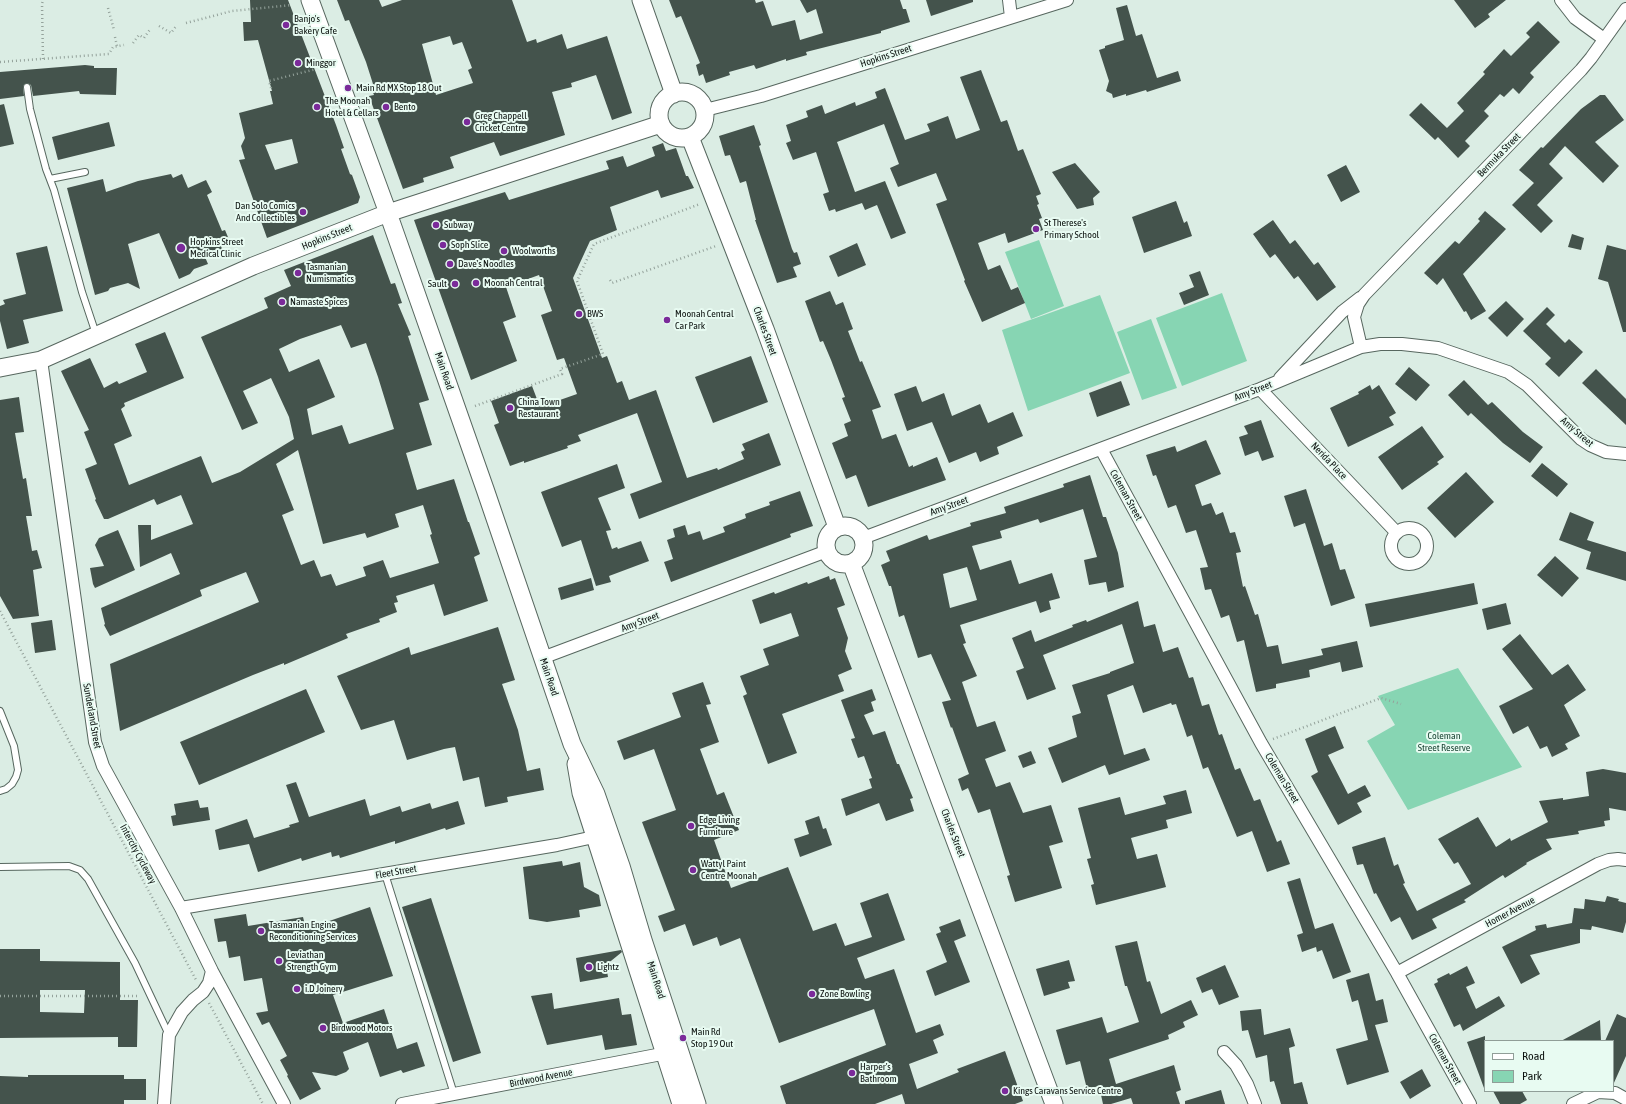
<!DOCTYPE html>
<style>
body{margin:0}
#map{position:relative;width:1626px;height:1104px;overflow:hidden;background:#dbede4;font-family:"Asap Condensed",sans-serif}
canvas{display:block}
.legend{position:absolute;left:1484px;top:1040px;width:130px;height:52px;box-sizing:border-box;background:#e8fbf2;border:1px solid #909e98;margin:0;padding:5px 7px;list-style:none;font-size:12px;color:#0d1310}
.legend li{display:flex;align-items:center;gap:8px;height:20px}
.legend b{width:20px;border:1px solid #909e98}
</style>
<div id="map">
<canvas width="1626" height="1104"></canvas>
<ul class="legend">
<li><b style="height:5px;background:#fff"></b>Road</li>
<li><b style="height:11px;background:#87d5b3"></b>Park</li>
</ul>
</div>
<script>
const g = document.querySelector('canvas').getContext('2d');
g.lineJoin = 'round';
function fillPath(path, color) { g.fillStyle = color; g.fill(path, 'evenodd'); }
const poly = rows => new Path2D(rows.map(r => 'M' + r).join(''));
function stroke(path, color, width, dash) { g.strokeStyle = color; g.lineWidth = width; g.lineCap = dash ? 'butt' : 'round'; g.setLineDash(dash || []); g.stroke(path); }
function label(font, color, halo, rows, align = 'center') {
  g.font = font + ' "Asap Condensed",sans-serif'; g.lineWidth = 4; g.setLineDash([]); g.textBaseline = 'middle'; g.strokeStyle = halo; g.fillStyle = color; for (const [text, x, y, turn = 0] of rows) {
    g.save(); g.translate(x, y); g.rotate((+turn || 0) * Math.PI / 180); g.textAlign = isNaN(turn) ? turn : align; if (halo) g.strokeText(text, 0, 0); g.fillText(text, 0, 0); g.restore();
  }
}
const green = poly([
 [1039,240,1064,306,1031,319,1005,252],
 [1222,293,1247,361,1182,386,1156,318],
 [1100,295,1130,373,1028,411,1002,330],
 [1151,319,1177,388,1142,400,1117,332],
 [1458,668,1522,767,1408,810,1367,741,1395,725,1378,696]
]);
const building = poly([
 [250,0,288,0,336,125,344,148,341,149,350,174,352,175,360,197,358,203,267,238,239,160,245,159,241,146,245,138,239,113,273,104,270,91,272,91,258,40,244,41,243,22,251,22],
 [292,139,298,163,275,170,265,145],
 [337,0,379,0,382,7,402,0,512,0,527,42,536,39,537,43,562,34,567,49,607,36,632,113,612,120,596,75,571,83,572,87,552,92,565,135,500,156,494,142,450,157,454,168,423,178,424,182,403,189,369,96,374,95,370,85,373,84,366,62,349,20,345,21],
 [450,36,453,45,462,42,472,68,468,70,473,83,436,95,422,44],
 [669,0,755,0,756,3,763,1,772,26,795,20,800,40,823,33,816,9,807,13,800,0,900,0,903,9,906,9,910,22,881,31,881,33,806,52,807,55,786,61,786,59,756,69,754,65,729,72,730,75,706,83,703,74,699,76,696,65,700,63,681,16,676,18],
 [926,0,973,0,973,2,931,16],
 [1454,0,1506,0,1488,14,1490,17,1475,28],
 [1127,5,1136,36,1142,34,1157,78,1178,71,1181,81,1147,92,1146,90,1126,96,1126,94,1113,98,1112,94,1106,91,1109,81,1099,50,1105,48,1105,46,1124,40,1116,8],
 [1538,21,1560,42,1530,73,1534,77,1519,94,1513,88,1504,97,1500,94,1484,111,1489,116,1465,141,1470,146,1458,158,1438,137,1435,140,1409,115,1421,103,1447,128,1464,111,1457,103,1485,74,1483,72,1504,49,1511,56,1530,37,1526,33],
 [85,65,94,66,94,68,117,68,116,95,80,94,79,91,33,96,31,85,27,83,23,86,24,96,0,99,0,72],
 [981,70,1001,122,1007,120,1018,151,1023,149,1041,194,1036,196,1039,204,1037,205,1042,218,1039,219,1043,230,1008,243,1005,233,978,243,988,270,1000,265,1011,290,1018,287,1025,303,982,322,964,281,965,280,936,204,947,200,936,173,898,187,890,168,899,164,884,124,837,142,855,192,885,181,906,233,891,239,877,205,865,210,862,203,836,212,835,209,829,211,823,194,829,192,816,152,793,160,786,143,791,141,786,125,808,117,806,111,822,105,825,114,855,102,856,106,877,98,875,92,885,88,905,140,930,131,927,124,948,116,956,139,980,130,960,77],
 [1600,95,1605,95,1624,120,1595,142,1619,166,1603,183,1565,146,1549,164,1563,178,1537,205,1553,221,1541,233,1512,205,1534,183,1519,170,1541,147,1543,148,1581,109],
 [4,104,14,144,0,147,0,105],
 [109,122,115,146,58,160,52,137],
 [754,125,761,145,759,146,792,249,794,253,797,252,801,264,793,267,797,277,777,283,755,220,756,220,746,181,740,183,730,155,725,156,719,136],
 [663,143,666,151,676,148,686,176,688,176,694,188,661,198,658,190,610,207,617,230,590,241,573,278,602,358,607,356,617,383,622,381,629,400,656,390,687,478,717,468,718,470,744,459,741,452,745,450,742,444,769,433,781,465,639,519,630,494,662,482,637,413,578,435,581,441,567,446,568,448,524,463,524,461,510,466,494,425,499,423,491,401,532,386,540,407,577,394,564,358,557,360,541,315,552,311,539,275,506,287,516,317,503,322,517,361,471,380,414,220,505,192,509,200,609,169,606,161,623,156,627,167,655,156,652,147],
 [1075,163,1100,192,1093,198,1094,205,1077,209,1052,172],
 [1346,165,1360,192,1341,202,1327,175],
 [171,174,173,178,182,174,188,188,206,180,212,192,207,195,222,231,225,230,230,242,221,246,222,249,205,257,208,264,194,269,190,274,179,279,159,233,128,244,140,289,128,283,110,288,108,291,95,295,67,188,103,179,106,192,138,181],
 [1176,201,1184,223,1187,221,1192,236,1144,253,1132,217],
 [1485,211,1506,229,1463,274,1486,311,1471,320,1466,311,1464,312,1443,278,1437,285,1424,273,1455,241,1459,244,1480,221,1478,219],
 [1273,220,1290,244,1295,240,1314,265,1318,262,1336,287,1317,301,1298,276,1294,279,1275,254,1270,258,1253,234],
 [1572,234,1584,238,1581,250,1568,247],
 [373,235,391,284,395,283,402,303,398,304,411,335,408,336,429,400,419,403,432,445,406,453,417,490,454,479,468,522,469,522,480,554,474,557,488,601,444,616,434,584,396,596,398,602,394,603,397,612,379,619,380,622,346,634,348,638,284,665,284,663,253,675,120,731,110,664,259,602,246,572,200,590,202,596,110,636,104,625,105,624,101,608,180,574,171,553,140,567,138,525,151,525,151,540,193,524,181,495,157,505,154,499,108,519,104,519,95,500,96,499,85,469,97,464,84,432,89,430,61,371,90,358,104,388,117,381,119,384,147,372,135,344,165,332,184,378,124,403,125,406,121,409,132,436,114,444,129,485,201,456,212,483,240,472,294,439,289,417,271,378,243,391,258,423,242,430,201,337,268,308,264,298,291,286,284,270],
 [341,325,351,348,366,343,378,377,394,429,349,444,342,425,312,435,307,409,335,397,319,359,289,372,279,349,300,339],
 [298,450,323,544,365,533,367,538,399,527,395,514,423,505,432,534,430,535,439,563,390,578,383,560,363,567,366,576,336,586,331,574,321,577,314,560,301,565,282,515,294,510,276,464],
 [857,243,866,265,838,277,829,256],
 [1607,245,1626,250,1626,332,1623,332,1608,282,1598,279],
 [47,246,63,311,23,320,29,343,7,349,0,321,0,306,5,304,3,300,26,294,16,253],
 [1200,271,1209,295,1184,305,1179,293,1194,287,1189,275],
 [830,291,836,305,843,302,853,329,848,331,860,362,862,361,881,407,872,410,882,439,896,434,909,467,913,465,913,467,937,457,946,480,868,507,856,475,846,479,832,443,848,436,844,424,851,421,842,398,845,397,831,360,823,341,820,342,805,301],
 [1506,301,1524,319,1507,337,1488,318],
 [1547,307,1555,315,1546,324,1565,343,1569,339,1583,352,1559,377,1545,364,1551,358,1523,331],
 [751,356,768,402,713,423,695,377],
 [1409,367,1430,385,1416,401,1395,384],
 [1596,369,1626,399,1626,425,1582,383],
 [1464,380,1488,405,1492,402,1523,432,1543,447,1530,463,1503,443,1471,413,1468,416,1448,395],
 [1121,381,1130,405,1097,417,1089,393],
 [1370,385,1372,390,1379,385,1396,413,1389,417,1394,425,1348,447,1330,408,1359,394,1358,392],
 [916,386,922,402,944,393,952,416,980,404,988,423,1013,412,1023,436,997,447,999,454,980,462,976,452,949,463,932,422,907,431,894,394],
 [19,397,24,432,15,433,23,479,26,478,32,516,26,516,32,551,37,550,42,568,33,570,39,616,13,619,0,596,0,400],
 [1261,420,1274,457,1262,461,1258,451,1245,456,1239,437,1248,434,1244,426],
 [1422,426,1444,457,1437,462,1439,464,1402,490,1378,457],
 [1206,440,1221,474,1195,485,1202,506,1211,503,1216,515,1223,512,1230,533,1235,532,1241,552,1236,553,1243,587,1245,586,1255,615,1258,614,1267,647,1278,645,1282,664,1323,655,1321,649,1357,641,1363,667,1342,672,1340,662,1309,670,1310,677,1276,684,1276,688,1256,692,1244,640,1237,642,1229,615,1221,618,1211,589,1205,590,1200,568,1208,567,1196,530,1186,533,1176,505,1168,508,1156,475,1153,476,1146,455,1175,446,1177,452],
 [1542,463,1568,484,1557,497,1531,476],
 [617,464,625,488,598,498,611,530,606,531,612,549,617,547,618,549,641,541,649,561,609,576,611,582,596,586,581,540,562,547,541,492],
 [1466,472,1494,502,1455,538,1427,508],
 [1090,475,1103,517,1106,517,1118,553,1124,587,1108,592,1106,582,1089,585,1084,560,1097,557,1083,509,1040,523,1038,519,1000,531,1002,538,972,546,980,570,1011,560,1019,584,1052,573,1060,598,1049,601,1051,609,1040,613,1036,601,960,625,966,643,963,644,977,676,962,682,977,727,995,721,1006,751,985,759,996,787,1010,782,1023,813,1051,805,1063,842,1049,846,1062,888,1015,902,1007,876,1010,875,990,809,978,813,968,788,962,791,958,779,969,774,952,727,951,728,942,702,951,700,931,654,918,658,904,615,899,617,891,586,889,586,881,565,890,561,886,551,927,535,929,540,971,526,970,523,1006,513,1004,507,1064,487,1063,484],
 [967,567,977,600,950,608,943,574],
 [1306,489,1324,546,1332,543,1340,570,1345,569,1355,598,1331,606,1305,523,1294,527,1284,496],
 [800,491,813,526,790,534,791,537,671,582,664,562,673,559,667,540,675,537,673,529,685,525,688,535,700,531,703,540,725,532,723,527,746,518,745,514,770,505,769,502],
 [1570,512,1594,522,1587,540,1626,552,1626,581,1586,569,1591,552,1559,540],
 [118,530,135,570,95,588,93,584,90,568,104,566,95,545,99,538],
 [1555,556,1579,578,1562,597,1537,575],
 [829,576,830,580,835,578,845,605,837,608,848,638,845,651,852,669,838,675,844,691,782,714,797,753,768,764,743,696,747,694,740,676,769,665,763,649,799,636,791,613,760,624,752,600,774,592,775,594,807,582,808,584],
 [591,578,594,590,561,600,558,588],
 [1474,583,1478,604,1370,627,1365,604],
 [1138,601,1144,627,1155,624,1163,652,1178,647,1189,678,1193,677,1202,706,1209,704,1219,735,1222,734,1235,770,1240,768,1254,801,1260,799,1277,842,1281,840,1290,864,1267,872,1252,831,1237,837,1208,767,1203,769,1192,735,1187,737,1176,704,1172,705,1171,703,1143,713,1133,685,1107,695,1124,755,1145,748,1150,760,1109,775,1105,765,1062,783,1048,748,1077,737,1072,716,1081,713,1072,685,1110,673,1110,672,1134,663,1122,624,1043,655,1056,689,1027,700,1016,671,1024,668,1012,638,1031,630,1035,642,1073,627,1072,625,1086,620,1087,622],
 [1506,603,1511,624,1487,630,1482,609],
 [52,620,56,650,35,653,31,623],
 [498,627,515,680,502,684,518,730,527,771,540,768,544,790,507,797,508,802,485,807,479,777,463,781,455,747,444,749,407,760,394,720,361,730,337,676,409,647,411,655],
 [1520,634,1552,675,1568,664,1586,690,1564,705,1580,736,1565,744,1568,749,1552,757,1547,746,1540,749,1528,726,1513,734,1499,706,1533,689,1502,649],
 [703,682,711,704,706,705,719,742,700,749,717,795,724,792,739,830,714,840,731,888,788,867,813,931,836,923,845,946,872,937,860,903,888,893,905,940,857,958,865,979,894,969,916,1033,940,1024,944,1035,933,1040,938,1053,909,1064,917,1089,959,1072,957,1069,1005,1051,1023,1101,1015,1104,905,1104,902,1094,875,1104,786,1104,780,1086,886,1045,874,1009,779,1043,740,938,720,946,717,937,693,946,685,924,664,932,658,916,675,910,642,822,676,810,654,749,624,760,617,741,681,717,672,693],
 [306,689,325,732,199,785,180,742],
 [872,689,876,700,871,702,874,711,864,715,873,735,885,731,897,764,899,764,913,798,910,799,914,811,886,821,879,803,846,816,841,799,872,788,869,779,872,778,864,756,858,758,851,739,855,738,841,700],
 [1335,726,1344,748,1328,755,1348,794,1365,785,1371,796,1357,803,1362,812,1338,825,1311,776,1318,772,1305,739],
 [1031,751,1036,763,1023,768,1018,756],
 [1603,769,1626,773,1626,811,1609,808,1610,820,1604,821,1605,826,1578,831,1579,834,1546,839,1552,849,1526,863,1527,864,1505,878,1503,875,1464,900,1466,902,1432,919,1437,928,1412,940,1400,917,1391,922,1376,893,1374,894,1363,864,1357,865,1352,847,1385,837,1394,866,1398,864,1405,883,1403,884,1417,911,1471,884,1458,862,1454,864,1438,839,1478,817,1496,847,1510,838,1511,841,1548,822,1539,801,1563,798,1563,800,1589,796,1586,772],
 [296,782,309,817,365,799,370,816,400,806,402,812,430,803,432,809,458,801,465,824,446,830,445,828,395,844,395,841,340,858,339,855,332,857,331,852,302,861,301,858,258,872,249,844,219,850,215,830,247,819,254,838,290,827,289,825,299,822,286,785],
 [1186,790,1192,813,1166,820,1168,828,1131,838,1137,859,1157,854,1166,887,1096,905,1091,885,1094,884,1087,859,1091,858,1078,808,1120,797,1125,815,1166,804,1163,796],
 [198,800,200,808,208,807,210,820,173,826,171,816,176,815,174,804],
 [819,816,823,829,826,828,832,845,800,857,794,839,809,834,805,821],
 [562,861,563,866,580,862,584,887,599,895,601,906,579,910,580,917,547,922,529,919,523,867],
 [1300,878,1315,929,1333,923,1351,972,1333,979,1322,950,1317,952,1316,947,1302,952,1297,935,1303,933,1287,882],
 [1607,896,1619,899,1618,901,1626,903,1626,922,1623,933,1592,926,1591,930,1580,929,1580,943,1530,955,1540,974,1521,984,1502,947,1536,930,1535,926,1546,924,1547,928,1572,923,1574,908,1584,909,1585,899,1605,902],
 [431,898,481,1053,453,1062,402,907],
 [370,907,393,976,333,995,343,1023,384,1009,397,1049,417,1042,425,1066,403,1073,401,1070,380,1077,368,1042,343,1052,349,1069,346,1072,336,1076,312,1072,321,1089,300,1100,287,1076,288,1075,280,1060,287,1056,269,1022,262,1025,256,1013,268,1011,262,978,244,981,240,956,229,958,226,941,218,942,214,919,246,914,248,926,303,917,306,929],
 [960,919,966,936,954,941,970,982,935,996,926,971,947,962,936,934,941,932,939,927],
 [1137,941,1147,982,1150,981,1161,1014,1191,1000,1198,1015,1183,1022,1185,1027,1168,1035,1169,1039,1109,1059,1116,1084,1174,1065,1181,1090,1176,1092,1180,1104,1133,1104,1131,1098,1111,1104,1103,1104,1099,1086,1087,1089,1080,1061,1066,1065,1056,1030,1102,1017,1107,1033,1139,1022,1127,986,1125,986,1115,946],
 [0,949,40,949,40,961,120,962,120,1000,138,1000,137,1047,118,1047,118,1037,0,1038],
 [40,990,85,990,84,1013,40,1012],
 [621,950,622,952,606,965,608,977,580,982,576,958],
 [1069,960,1075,981,1068,982,1070,988,1044,996,1036,969],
 [1225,965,1239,997,1219,1005,1212,989,1202,993,1196,978],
 [1467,966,1475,983,1466,987,1476,1009,1499,996,1505,1006,1463,1031,1460,1024,1454,1027,1434,984,1438,982,1437,979,1449,973,1450,975],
 [1369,973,1376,1001,1383,999,1388,1022,1375,1025,1389,1072,1347,1085,1336,1049,1368,1040,1358,1000,1352,1002,1346,980],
 [552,993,554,1009,619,998,622,1015,631,1014,637,1045,605,1050,602,1035,547,1045,531,996],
 [1261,1009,1264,1035,1290,1028,1295,1046,1289,1048,1294,1084,1302,1082,1308,1104,1281,1104,1274,1081,1270,1082,1267,1055,1256,1058,1248,1030,1242,1031,1240,1011],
 [1617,1014,1626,1018,1626,1056,1613,1085,1613,1041,1605,1041],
 [1600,1020,1601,1041,1561,1041],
 [1485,1036,1485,1088,1484,1088,1467,1042],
 [1422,1069,1431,1086,1410,1099,1400,1082],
 [28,1075,124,1075,124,1079,146,1079,146,1100,124,1100,124,1104,0,1104,0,1076,28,1077],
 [1221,1090,1225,1104,1185,1104,1185,1101],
 [1493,1091,1522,1091,1527,1100,1520,1104,1500,1104]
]);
const path = poly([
 [108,8,114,30],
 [186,23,232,11,292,5],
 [159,26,171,33,177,25],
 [115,37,117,46],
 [133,43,139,35,144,38,151,28],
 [43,59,42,4,43,0],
 [0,62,109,54,113,47,124,45],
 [271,88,269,81,316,69],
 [610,280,612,283,716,246],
 [475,406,562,374,560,369,603,354,577,281,594,244,700,204],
 [0,611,196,980],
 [1273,739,1381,698,1401,704],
 [0,996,140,996],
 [209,1003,263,1104]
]);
const lane = poly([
 [27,87,30,109,46,169,54,190,82,292,96,334],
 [50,179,85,172],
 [0,711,14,746,18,770,16,777,12,784,6,789,0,791],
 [0,867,69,866,80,870,88,879,135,963,169,1035],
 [385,874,454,1094]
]);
const street = poly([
 [1009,0,1011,17],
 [1561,0,1575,18,1604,39],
 [705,110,761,96,1067,0],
 [1361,347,1354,317,1358,304,1364,295,1581,70,1591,58,1626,9],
 [41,360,95,742,103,766,181,908,212,971,284,1104],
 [1280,378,1342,312,1360,298],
 [1260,389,1397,533],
 [1101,449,1261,743,1397,973,1470,1104],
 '1391 546a18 18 0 1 1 36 0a18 18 0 1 1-36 0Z',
 [863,538,1260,389,1361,347,1380,344,1402,344,1438,348,1508,372,1527,385,1581,439,1590,445,1606,452,1626,454],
 [542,658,827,551],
 [181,908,557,845,603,835],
 [1397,973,1598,864,1609,860,1618,859,1626,860],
 [1224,1052,1236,1065,1247,1084,1255,1104],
 [164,1104,169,1035,182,1012,193,1000,203,992,209,983,212,971],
 [402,1104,672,1052],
 [1573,1104,1598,1092,1615,1093,1626,1099]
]);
const secondary = poly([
 [310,0,388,213,485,489,572,744,596,794,621,866,643,940,697,1104],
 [641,0,674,94],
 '659 115a23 23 0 1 1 46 0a23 23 0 1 1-46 0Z',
 [690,137,765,329,837,527],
 [0,368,41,360,253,266,388,213,661,124],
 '826 545a19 19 0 1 1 38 0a19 19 0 1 1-38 0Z',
 [851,563,1054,1104],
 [576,764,581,793,681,1104]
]);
const markers = [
 [286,25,4,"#7b2a9a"],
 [298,63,4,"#7b2a9a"],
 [348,88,4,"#7b2a9a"],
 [317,107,4,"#7b2a9a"],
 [386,107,4,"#7b2a9a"],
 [467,122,4,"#7b2a9a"],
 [303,212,4,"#7b2a9a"],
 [436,225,4,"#7b2a9a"],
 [1036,229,4,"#7b2a9a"],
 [443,245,4,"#7b2a9a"],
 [181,248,5,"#7b2a9a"],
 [504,251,4,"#7b2a9a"],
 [450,264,4,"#7b2a9a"],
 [298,273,4,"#7b2a9a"],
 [476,283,4,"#7b2a9a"],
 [455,284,4,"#7b2a9a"],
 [282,302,4,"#7b2a9a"],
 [579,314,4,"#7b2a9a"],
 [667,320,4,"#7b2a9a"],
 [510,408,4,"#7b2a9a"],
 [691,826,4,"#7b2a9a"],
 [693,870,4,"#7b2a9a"],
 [261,931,4,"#7b2a9a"],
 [279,961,4,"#7b2a9a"],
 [589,967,4,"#7b2a9a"],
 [297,989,4,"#7b2a9a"],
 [812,994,4,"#7b2a9a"],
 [323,1028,4,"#7b2a9a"],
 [683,1038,4,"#7b2a9a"],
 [852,1073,4,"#7b2a9a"],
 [1005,1091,4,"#7b2a9a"]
];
const poiNames = [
 ["Banjo's",294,19],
 ["Bakery Cafe",294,31],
 ["Minggor",306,63],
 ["Main Rd MX Stop 18 Out",356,88],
 ["The Moonah",325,101],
 ["Hotel & Cellars",325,113],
 ["Bento",394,107],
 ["Greg Chappell",475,116],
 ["Cricket Centre",475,128],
 ["Dan Solo Comics",295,206,"right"],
 ["And Collectibles",295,218,"right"],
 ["St Therese's",1044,223],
 ["Primary School",1044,235],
 ["Subway",444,225],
 ["Hopkins Street",190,242],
 ["Medical Clinic",190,254],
 ["Soph Slice",451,245],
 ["Woolworths",512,251],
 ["Dave's Noodles",458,264],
 ["Tasmanian",306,267],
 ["Numismatics",306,279],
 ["Moonah Central",484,283],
 ["Sault",447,284,"right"],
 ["Namaste Spices",290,302],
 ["BWS",587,314],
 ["Moonah Central",675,314],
 ["Car Park",675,326],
 ["China Town",518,402],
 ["Restaurant",518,414],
 ["Edge Living",699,820],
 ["Furniture",699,832],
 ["Wattyl Paint",701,864],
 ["Centre Moonah",701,876],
 ["Tasmanian Engine",269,925],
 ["Reconditioning Services",269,937],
 ["Leviathan",287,955],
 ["Strength Gym",287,967],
 ["Lightz",597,967],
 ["i.D Joinery",305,989],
 ["Zone Bowling",820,994],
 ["Birdwood Motors",331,1028],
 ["Main Rd",691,1032],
 ["Stop 19 Out",691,1044],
 ["Harper's",860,1067],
 ["Bathroom",860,1079],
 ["Kings Caravans Service Centre",1013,1091]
];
const streetNames = [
 ["Hopkins Street",886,56,-18],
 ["Bermuka Street",1499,155,-46],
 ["Hopkins Street",327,237,-22],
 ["Charles Street",765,331,70],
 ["Main Road",444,371,71],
 ["Amy Street",1253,391,-21],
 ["Amy Street",1577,432,41],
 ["Nerida Place",1329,461,46],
 ["Coleman Street",1126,495,61],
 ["Amy Street",949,506,-20],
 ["Amy Street",640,622,-21],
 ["Main Road",549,677,71],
 ["Sunderland Street",92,716,80],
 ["Coleman Street",1282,778,59],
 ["Charles Street",953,833,69],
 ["Intercity Cycleway",138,854,62],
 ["Fleet Street",396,872,-10],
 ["Homer Avenue",1510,912,-28],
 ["Main Road",656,980,72],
 ["Coleman Street",1445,1059,61],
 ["Birdwood Avenue",541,1078,-11]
];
const parkNames = [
 ["Coleman",1444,736],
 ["Street Reserve",1444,748]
];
fillPath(green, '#87d5b3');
fillPath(building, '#44534c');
stroke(lane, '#57675f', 8);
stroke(street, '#57675f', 14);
stroke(secondary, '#57675f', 19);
stroke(path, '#94a29b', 2.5, [1, 3]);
stroke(lane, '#fff', 6);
stroke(street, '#fff', 12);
stroke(secondary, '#fff', 17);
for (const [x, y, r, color] of markers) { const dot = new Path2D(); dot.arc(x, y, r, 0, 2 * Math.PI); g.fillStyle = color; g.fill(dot); stroke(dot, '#e8fbf2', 1.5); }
label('10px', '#0d1310', '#e8fbf2', poiNames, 'left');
label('10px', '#0d1310', '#e8fbf2', streetNames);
label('10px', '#1c4736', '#e8fbf2', parkNames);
</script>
